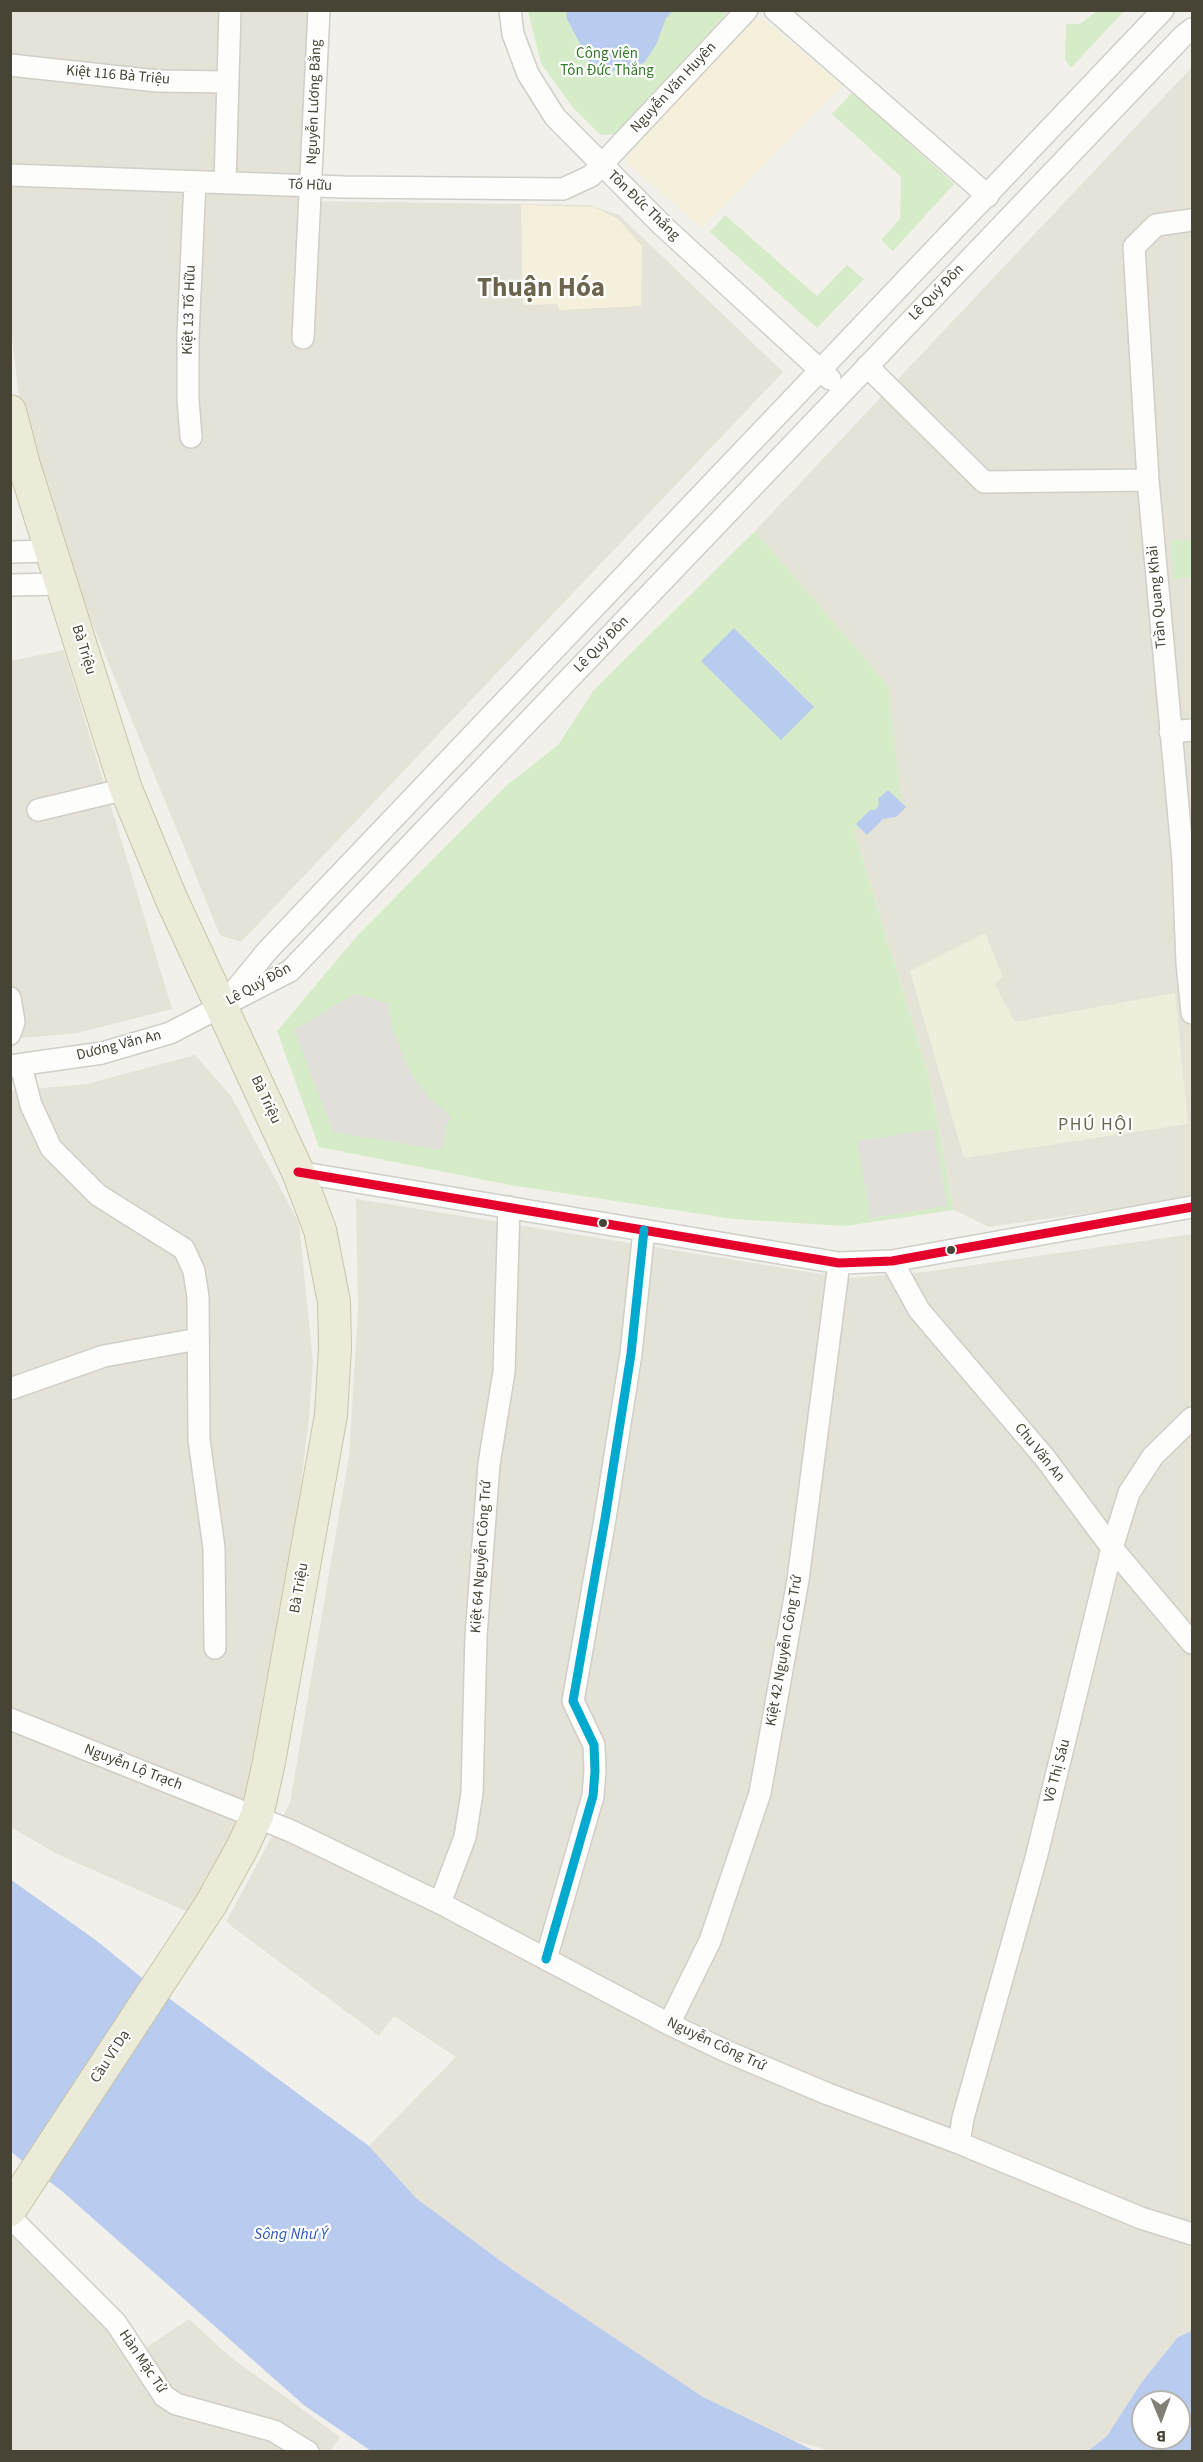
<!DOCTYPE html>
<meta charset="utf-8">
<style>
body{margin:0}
#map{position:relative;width:1203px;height:2462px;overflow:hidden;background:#f1f0ea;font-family:"Source Sans 3",sans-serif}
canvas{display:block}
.frame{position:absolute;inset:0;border:12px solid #474435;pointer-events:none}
.north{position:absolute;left:1131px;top:2390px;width:60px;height:60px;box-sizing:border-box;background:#fff;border:2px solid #b5b4ae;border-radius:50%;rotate:179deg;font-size:16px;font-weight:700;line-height:24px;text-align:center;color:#474435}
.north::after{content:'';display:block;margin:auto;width:21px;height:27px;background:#828074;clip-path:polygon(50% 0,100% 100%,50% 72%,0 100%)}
</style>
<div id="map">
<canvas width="1203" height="2462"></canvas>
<div class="frame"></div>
<div class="north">B</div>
</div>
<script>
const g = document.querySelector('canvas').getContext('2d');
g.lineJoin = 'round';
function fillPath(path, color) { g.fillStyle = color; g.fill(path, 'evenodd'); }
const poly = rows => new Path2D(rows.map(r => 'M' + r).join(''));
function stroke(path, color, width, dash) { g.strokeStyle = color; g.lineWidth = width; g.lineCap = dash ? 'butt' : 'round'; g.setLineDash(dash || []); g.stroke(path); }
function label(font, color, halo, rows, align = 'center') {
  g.font = font + ' "Source Sans 3",sans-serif'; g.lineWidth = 4.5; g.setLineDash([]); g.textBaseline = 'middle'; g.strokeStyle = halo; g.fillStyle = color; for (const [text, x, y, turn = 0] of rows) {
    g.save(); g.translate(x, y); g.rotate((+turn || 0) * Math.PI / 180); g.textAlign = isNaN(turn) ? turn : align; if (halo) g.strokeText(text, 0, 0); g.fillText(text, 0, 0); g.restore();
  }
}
const residential = poly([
 [10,11,309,11,300,201,590,205,619,215,783,372,241,942,220,935,88,613,19,397,10,320],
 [1192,67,1192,1198,989,1227,954,1210,928,1073,854,830,755,531],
 [64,650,172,1009,77,1033,11,1039,11,661],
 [195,1055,231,1096,299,1223,313,1363,309,1418,295,1531,251,1810,197,1916,57,1854,11,1827,11,1091,87,1084],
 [356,1199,847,1278,925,1272,1192,1234,1192,2331,1178,2337,1141,2383,1107,2436,1088,2451,830,2451,783,2437,703,2397,513,2270,416,2198,369,2146,456,2057,394,2016,379,2036,226,1922,290,1803,349,1456,358,1310],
 [11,2218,138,2353,189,2319,229,2356,340,2437,330,2452,11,2452]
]);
const commercial = poly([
 [750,20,764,20,842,85,702,228,627,163,627,153],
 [521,205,594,207,618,219,642,246,641,306,559,310,557,304,523,305]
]);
const education = poly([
 [985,933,1003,977,995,984,1015,1022,1175,993,1188,1124,964,1158,910,971]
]);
const green = poly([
 [528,11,729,11,615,134,601,135,574,109,541,63],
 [1097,11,1124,11,1071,68,1065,59,1066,24,1080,24],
 [853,92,954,184,893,251,881,240,900,219,901,177,832,114],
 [725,215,817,296,847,265,864,279,817,328,710,232],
 [755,531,888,685,903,812,854,830,928,1073,954,1210,845,1226,733,1219,510,1185,319,1147,277,1031,358,935,506,786,558,745,594,690],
 [1192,539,1192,577,1173,579,1170,541]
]);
const parking = poly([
 [354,994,388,1003,392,1028,411,1074,429,1097,451,1117,446,1127,443,1150,333,1132,294,1030],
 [934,1129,947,1206,871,1218,857,1141]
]);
const water = poly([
 [566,11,566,10,673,11,666,18,656,45,644,63,621,71,602,70,590,63,567,19],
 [734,628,814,707,781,740,701,661],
 [888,790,906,807,896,817,883,819,867,835,856,824,870,810,875,810,879,805,878,799],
 [10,1879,97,1941,147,1982,369,2146,416,2198,513,2270,703,2397,815,2451,371,2451,305,2406,63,2192,11,2152],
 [1192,2331,1192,2451,1088,2451,1107,2436,1141,2383,1178,2337],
 [1143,2402,1179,2402,1179,2438,1143,2438]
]);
const minor = poly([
 [510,10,513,34,528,74,555,117,663,226,830,379],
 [775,10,988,196],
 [1163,10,268,950,222,1006,290,971,1183,36,1192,29],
 [10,65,157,81,227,82],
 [10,175,344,187,563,189,591,176,747,10],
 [225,183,230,10],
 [1192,220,1156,225,1134,247,1148,480,1183,861,1187,963,1192,1013],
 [303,338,319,10],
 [867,366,984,482,1148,480],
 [191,437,188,400,188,335,195,182],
 [10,552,53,551],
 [10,585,63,584],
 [1170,732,1192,730],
 [38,810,126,789],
 [10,998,14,1022,10,1034],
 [10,1066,102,1053,170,1033,222,1006],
 [21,1066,31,1105,51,1148,98,1195,184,1249,194,1271,198,1297,199,1440,214,1548,215,1648],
 [298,1172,839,1263,892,1261,1192,1207],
 [892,1261,919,1310,1045,1458,1112,1548,1192,1643],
 [10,1389,104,1356,198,1339],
 [10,1719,291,1831,440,1903,669,2024,728,2052,828,2094,959,2143,1141,2218,1192,2234],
 [440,1903,465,1837,472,1793,476,1636,489,1464,504,1372,509,1207],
 [546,1959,593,1796,595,1771,594,1745,573,1701,605,1519,631,1354,644,1230],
 [669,2024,710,1941,760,1793,798,1580,839,1263],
 [959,2143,963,2118,1036,1858,1112,1548,1129,1493,1153,1456,1192,1418],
 [10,2217,116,2323,164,2396,176,2404,274,2431,308,2452]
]);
const highway = poly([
 [10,411,24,465,126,789,171,898,298,1172,320,1230,334,1302,335,1347,331,1415,269,1762,257,1816,242,1848,211,1904,10,2210]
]);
const bus1 = poly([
 [298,1172,839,1263,892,1261,1192,1207]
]);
const bus2 = poly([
 [546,1959,593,1796,595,1771,594,1745,573,1701,605,1519,631,1354,644,1230]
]);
const markers = [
 [603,1223,5,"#474435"],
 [951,1250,5,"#474435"]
];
const parkNames = [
 ["Công viên",607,55],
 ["Tôn Đức Thắng",607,72]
];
const streetNames = [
 ["Kiệt 116 Bà Triệu",118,76,5],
 ["Nguyễn Văn Huyên",674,88,-47],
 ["Nguyễn Lương Bằng",315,102,-88],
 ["Tố Hữu",310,186,2],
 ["Tôn Đức Thắng",643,206,44],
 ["Lê Quý Đôn",937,293,-46],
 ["Kiệt 13 Tố Hữu",190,310,-88],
 ["Trần Quang Khải",1158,597,-95],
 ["Lê Quý Đôn",602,645,-46],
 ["Bà Triệu",83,650,73],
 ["Lê Quý Đôn",259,985,-29],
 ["Dương Văn An",119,1046,-14],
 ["Bà Triệu",265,1100,65],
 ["Chu Văn An",1039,1453,51],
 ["Kiệt 64 Nguyễn Công Trứ",482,1557,-86],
 ["Bà Triệu",300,1588,-80],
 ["Kiệt 42 Nguyễn Công Trứ",785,1651,-80],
 ["Nguyễn Lộ Trạch",133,1768,21],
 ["Võ Thị Sáu",1058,1771,-75],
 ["Nguyễn Công Trứ",716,2045,25],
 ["Cầu Vĩ Dạ",111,2057,-57],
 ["Hàn Mặc Tử",142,2362,56]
];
const waterNames = [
 ["Sông Như Ý",291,2235]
];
const quarterNames = [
 ["PHÚ HỘI",1096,1126]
];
const townNames = [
 ["Thuận Hóa",541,290]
];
fillPath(residential, '#e5e3d7');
fillPath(commercial, '#f4f0dc');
fillPath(education, '#efeedc');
fillPath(green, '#d6ecc9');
fillPath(parking, '#e0dfda');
fillPath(water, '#b9ccf0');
stroke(minor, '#cfcec7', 24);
stroke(highway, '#c9c5a5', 34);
stroke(minor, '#fdfdfc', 21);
stroke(highway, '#ecead9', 32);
stroke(bus1, '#e4002b', 9);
stroke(bus2, '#00a9ce', 9);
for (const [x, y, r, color] of markers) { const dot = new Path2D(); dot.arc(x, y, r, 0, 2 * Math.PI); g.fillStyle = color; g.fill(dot); stroke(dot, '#fff', 2); }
label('15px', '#327a27', '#fff', parkNames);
label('15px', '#474435', '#fff', streetNames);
label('italic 16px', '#2c5ab5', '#fff', waterNames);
g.letterSpacing = '1.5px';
label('18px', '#6a654c', '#fff', quarterNames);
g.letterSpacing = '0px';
label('bold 27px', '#6a654c', '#fff', townNames);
</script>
